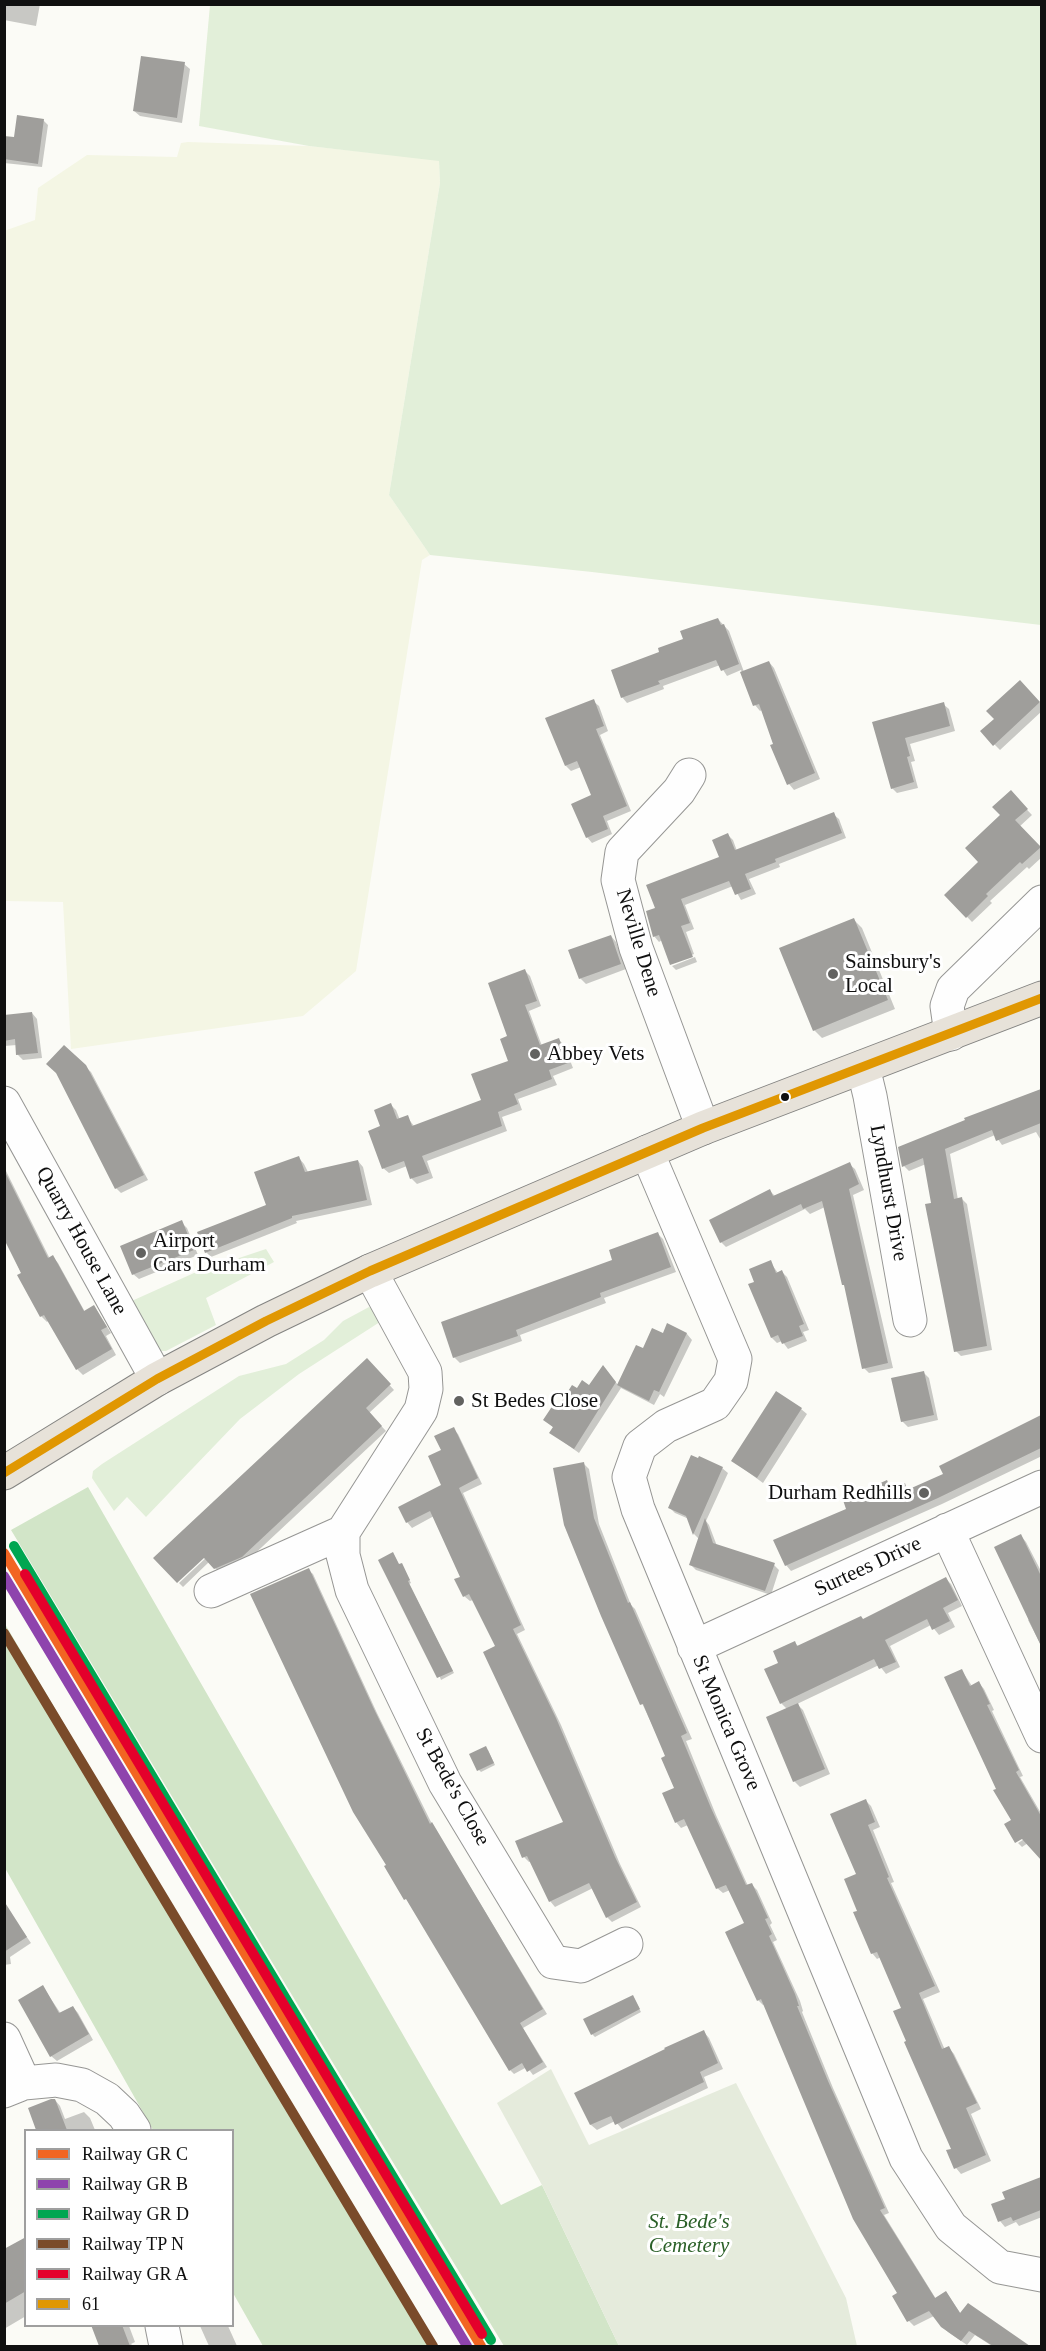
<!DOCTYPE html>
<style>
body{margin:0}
#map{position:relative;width:1046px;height:2351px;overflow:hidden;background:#fbfbf6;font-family:Georgia,serif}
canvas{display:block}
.frame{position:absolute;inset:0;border:6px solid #101010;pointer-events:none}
.legend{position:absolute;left:24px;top:2129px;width:210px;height:198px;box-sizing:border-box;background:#fff;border:2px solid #9f9f9f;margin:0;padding:8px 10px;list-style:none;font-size:18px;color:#101010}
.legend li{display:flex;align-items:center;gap:12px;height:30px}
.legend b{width:30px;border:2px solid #9f9f9f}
</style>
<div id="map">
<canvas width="1046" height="2351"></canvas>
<div class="frame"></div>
<ul class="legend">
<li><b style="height:8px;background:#f26522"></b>Railway GR C</li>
<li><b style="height:8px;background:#8e44ad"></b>Railway GR B</li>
<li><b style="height:8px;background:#00a651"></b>Railway GR D</li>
<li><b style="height:8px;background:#7a4b2a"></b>Railway TP N</li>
<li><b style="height:8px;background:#e4002b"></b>Railway GR A</li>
<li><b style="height:8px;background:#e09702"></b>61</li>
</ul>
</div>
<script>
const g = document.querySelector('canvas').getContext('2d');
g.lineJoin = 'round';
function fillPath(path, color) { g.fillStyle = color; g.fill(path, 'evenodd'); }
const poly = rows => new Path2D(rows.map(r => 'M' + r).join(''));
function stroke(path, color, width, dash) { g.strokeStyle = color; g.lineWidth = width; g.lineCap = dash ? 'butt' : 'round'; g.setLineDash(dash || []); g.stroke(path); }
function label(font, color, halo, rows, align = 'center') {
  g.font = font + ' Georgia,serif'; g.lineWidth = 6; g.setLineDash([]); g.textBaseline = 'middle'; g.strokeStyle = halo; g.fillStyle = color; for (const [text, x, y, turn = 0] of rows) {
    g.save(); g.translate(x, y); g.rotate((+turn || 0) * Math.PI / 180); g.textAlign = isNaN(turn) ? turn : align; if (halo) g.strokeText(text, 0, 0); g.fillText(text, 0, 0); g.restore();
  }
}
const farmland = poly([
 [188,142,309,146,439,160,440,183,389,495,430,555,422,560,356,971,303,1016,71,1049,63,902,5,901,4,231,35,220,38,188,87,155,177,157,181,143]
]);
const green = poly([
 [210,5,1041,5,1041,625,592,572,430,555,389,495,440,183,439,161,309,146,199,126],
 [266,1249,274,1262,206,1298,216,1325,166,1351,157,1351,125,1304,194,1273],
 [369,1307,375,1310,383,1320,299,1374,240,1419,146,1517,127,1497,114,1511,92,1478,93,1471,102,1464,239,1376,286,1364,324,1340,343,1321]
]);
const forest = poly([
 [88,1487,501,2205,542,2185,619,2346,504,2346,11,1530],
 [5,1624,432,2346,263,2346,233,2293,232,2130,153,2130,5,1868]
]);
const cemetery = poly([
 [551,2069,589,2145,736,2083,846,2298,857,2346,619,2346,542,2185,497,2103]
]);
const shadow = poly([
 [4,4,40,4,36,26,4,20],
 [184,64,190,69,182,123,140,116,134,111],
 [43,120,48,125,42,167,4,163,4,137,16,138],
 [718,619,729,631,744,672,769,662,774,668,820,779,794,790,789,784,762,710,760,711,755,705,741,670,727,676,720,665,663,686,664,689,627,703,622,697,661,653],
 [1020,682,1042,705,1042,711,1000,750,982,732,996,719],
 [593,701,599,706,608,731,600,735,631,811,607,821,612,834,592,843,587,837,593,796,581,767,571,771,566,766],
 [943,704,949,709,955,731,910,744,915,761,911,762,918,788,897,793,892,788,874,723],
 [1010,792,1032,815,1019,827,1042,850,1042,857,1029,869,1027,867,990,901,992,903,972,922,946,895,980,862],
 [833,814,839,819,846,838,779,864,780,867,749,879,756,894,741,900,733,886,685,905,694,929,686,932,694,954,671,964,662,940,659,942,654,936,657,909,721,858,728,835,733,840,737,851],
 [854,920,862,928,895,1009,822,1038,814,1030],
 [611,936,616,942,626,969,586,984,580,978],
 [695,957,697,962,676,970,672,966],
 [525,971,530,976,541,1006,529,1011,542,1046,559,1040,564,1045,573,1068,553,1076,557,1085,518,1099,522,1110,502,1117,507,1131,427,1161,433,1178,417,1184,412,1179,407,1166,389,1173,383,1168,382,1127,391,1105,396,1110,400,1120,407,1117,414,1126,482,1101,510,1062,509,1037],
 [32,1013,37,1019,42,1058,23,1060,18,1055,17,1045,4,1046,4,1017],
 [75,1057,91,1072,148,1180,121,1193,116,1188],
 [1042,1089,1042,1142,1036,1132,1002,1145,995,1135,950,1154,958,1200,962,1199,967,1204,992,1350,961,1356,956,1351,926,1164,909,1171,904,1166,967,1121,966,1119],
 [299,1158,304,1164,308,1172,358,1161,363,1167,372,1205,296,1221,297,1223,211,1257,206,1252,267,1206],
 [849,1164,855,1169,864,1190,853,1195,893,1368,869,1373,864,1368,846,1287,843,1284,825,1207,810,1214,805,1209,726,1247,721,1242,770,1191,776,1197],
 [4,1167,50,1259,53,1257,58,1263,85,1312,94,1306,111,1333,106,1336,116,1355,83,1375,77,1369,49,1320,47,1322,41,1316,4,1236],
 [181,1222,187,1228,198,1255,139,1279,133,1274],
 [658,1234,663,1239,676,1272,604,1298,606,1303,520,1335,522,1341,460,1363,454,1357],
 [770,1262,778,1273,782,1272,787,1277,809,1330,803,1332,807,1341,788,1349,782,1341,777,1343,772,1338,756,1282],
 [668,1325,687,1334,692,1340,664,1397,660,1394,654,1405,621,1388,579,1453,551,1433,554,1428,545,1420,578,1390,590,1387,608,1373,618,1385,643,1350,663,1335],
 [367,1360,394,1390,369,1413,386,1431,247,1561,220,1573,209,1562,183,1587,179,1583,210,1554],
 [923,1372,929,1378,938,1420,908,1427,902,1421],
 [801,1409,807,1414,763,1483,733,1461],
 [1042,1418,1042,1456,942,1504,791,1571,786,1565,848,1509,886,1482,893,1490,904,1485,909,1490,945,1475,941,1467],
 [453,1429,458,1434,482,1484,463,1493,525,1630,517,1634,561,1725,620,1864,641,1907,612,1922,607,1917,593,1888,555,1907,550,1901,532,1861,529,1862,524,1857,565,1822,497,1647,473,1600,470,1601,464,1596,461,1577,434,1516,412,1528,407,1522,443,1486,443,1451],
 [583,1463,589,1469,599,1524,631,1605,635,1609,692,1739,686,1741,716,1815,748,1886,751,1884,757,1890,772,1923,770,1925,777,1940,773,1942,800,2001,803,2011,802,2012,833,2088,889,2213,884,2215,936,2299,946,2292,961,2314,1020,2343,1017,2346,992,2346,975,2335,967,2345,948,2332,934,2316,914,2326,909,2321,899,2293,765,2004,763,2005,758,2000,746,1924,730,1890,723,1893,717,1888,688,1825,681,1828,676,1822,676,1789,667,1757,616,1647],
 [722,1468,728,1473,706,1521,709,1525,717,1546,774,1565,779,1570,771,1595,696,1570,691,1565,699,1539,694,1534,689,1519,675,1513,670,1508],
 [1021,1536,1026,1542,1042,1573,1042,1647,1028,1620,1030,1619],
 [402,1565,411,1583,409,1584,454,1673,441,1680,400,1566],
 [308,1570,313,1574,377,1713,432,1824,547,2014,523,2028,547,2067,533,2075,527,2067,514,2074,510,2070],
 [946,1579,951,1584,962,1606,948,1613,955,1627,939,1635,931,1625,890,1646,900,1667,886,1674,879,1665,797,1704,803,1710,830,1774,800,1787,794,1781,787,1709,781,1703,780,1664,795,1643,799,1647,863,1620],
 [962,1671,972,1686,979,1683,984,1689,994,1710,992,1711,1023,1776,1020,1777,1042,1815,1042,1857,1028,1843,1022,1847,1018,1843,1029,1836,1013,1821,998,1789],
 [488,1750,495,1765,481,1772,479,1770],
 [866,1801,871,1806,880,1827,873,1830,894,1882,891,1883,940,1992,923,1999,945,2050,949,2048,954,2054,981,2109,971,2114,991,2161,961,2174,956,2168,953,2149,908,2042,903,2009,881,1957,877,1959,872,1953,859,1911,858,1875],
 [15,1920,31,1943,10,1957,11,1964,4,1965,4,1924],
 [43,1987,61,2014,73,2007,78,2013,93,2040,57,2061,51,2056],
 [633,1997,641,2012,595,2037,592,2034,585,2020],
 [704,2032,709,2038,723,2069,704,2077,708,2088,622,2129,615,2121,597,2130,591,2125,576,2094],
 [55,2100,60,2106,65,2119,84,2112,90,2118,95,2130,38,2130,30,2109],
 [1042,2179,1042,2217,1019,2226,1016,2222,1005,2227,1000,2221,1007,2200,1004,2193],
 [26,2241,26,2316,4,2329,4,2251],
 [93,2326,129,2326,135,2342,131,2344,133,2346,101,2346],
 [200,2326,228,2326,237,2346,209,2346]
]);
const building = poly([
 [141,56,185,62,177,118,133,111],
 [17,115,44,119,38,164,4,159,4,136,14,137],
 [718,618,721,625,724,624,739,664,721,671,716,660,658,681,660,684,621,698,611,670,659,652,658,648,683,639,680,631],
 [769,661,815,773,787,785,770,745,773,744,759,704,753,706,740,672],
 [1020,680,1040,702,993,746,980,731,994,719,986,711],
 [594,699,604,726,596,729,627,806,603,816,608,829,586,838,571,804,591,795,577,761,565,766,545,718],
 [944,702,950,726,905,738,910,756,907,757,914,782,891,789,872,722],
 [1011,790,1028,809,1015,820,1041,847,1022,864,1020,862,986,894,988,896,966,918,944,895,978,862,965,848,1000,815,992,807],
 [834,812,842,833,775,859,776,862,745,874,751,889,735,895,729,881,681,899,690,923,681,926,693,957,670,965,659,935,653,937,646,911,655,908,646,885,719,857,712,840,728,833,735,850],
 [854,918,888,1000,813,1031,779,948],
 [611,935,621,964,579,979,568,950],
 [525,969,537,1001,525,1005,540,1045,559,1038,568,1063,549,1070,552,1079,514,1094,518,1104,498,1112,502,1126,422,1156,429,1173,410,1179,404,1161,382,1169,368,1131,380,1126,374,1110,391,1103,397,1119,408,1115,412,1126,481,1100,471,1074,508,1061,500,1039,507,1036,488,983],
 [32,1012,38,1053,16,1055,15,1039,4,1041,4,1015],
 [64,1045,86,1065,144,1175,115,1189,56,1073,46,1064],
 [1041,1089,1041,1123,996,1141,992,1130,945,1149,954,1199,962,1197,987,1346,954,1352,925,1204,931,1203,923,1158,902,1167,898,1147,965,1120,964,1118],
 [299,1156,305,1172,358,1160,367,1200,292,1216,292,1218,205,1253,197,1232,266,1205,254,1172],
 [850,1162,859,1184,849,1189,888,1363,862,1369,844,1285,842,1285,822,1201,803,1209,801,1204,720,1243,709,1220,770,1189,773,1196],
 [4,1170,48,1258,53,1255,84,1311,94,1305,107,1327,101,1330,112,1349,76,1370,44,1315,40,1317,17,1275,21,1273,4,1239],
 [182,1220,194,1250,132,1275,120,1246],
 [658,1232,671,1267,600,1293,601,1297,516,1330,518,1336,453,1358,441,1322,612,1260,609,1250],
 [771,1260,776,1273,782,1270,804,1324,799,1326,803,1336,782,1344,778,1335,771,1338,748,1284,754,1282,749,1269],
 [667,1323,687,1333,659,1392,654,1390,649,1401,617,1385,636,1345,643,1348,652,1328,663,1333],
 [367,1358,391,1384,366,1408,382,1426,242,1557,214,1569,204,1558,177,1583,153,1558],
 [603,1365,616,1382,574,1449,549,1433,553,1427,543,1420,553,1405,558,1407,572,1385,577,1388,582,1380,589,1385],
 [924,1371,934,1415,901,1422,891,1378],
 [776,1391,802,1408,757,1478,731,1461],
 [1041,1415,1041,1448,938,1498,785,1566,773,1540,846,1509,843,1500,887,1480,891,1490,905,1483,907,1490,943,1474,939,1466],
 [454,1427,478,1478,459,1488,521,1625,513,1629,556,1718,615,1857,637,1902,606,1918,589,1883,549,1902,527,1856,522,1858,515,1841,563,1822,483,1652,495,1646,469,1594,463,1597,454,1579,460,1577,430,1511,406,1523,398,1507,441,1485,428,1456,441,1450,434,1436],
 [691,1455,698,1458,699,1456,723,1467,693,1535,686,1516,668,1508],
 [584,1462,594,1518,628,1603,630,1602,687,1733,681,1736,711,1808,746,1885,752,1883,768,1918,765,1919,772,1934,769,1936,795,1994,799,2006,797,2006,828,2081,885,2208,880,2210,935,2298,946,2291,960,2313,968,2303,1030,2346,993,2346,969,2331,961,2341,941,2327,929,2311,907,2322,892,2296,897,2293,853,2219,761,1999,757,2001,725,1932,744,1923,726,1885,716,1889,684,1819,675,1823,662,1793,674,1788,661,1758,665,1756,643,1704,640,1705,601,1616,564,1525,553,1468],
 [705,1518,713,1543,775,1563,765,1591,689,1565],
 [1021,1534,1041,1576,1041,1646,994,1547],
 [393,1552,399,1564,402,1563,410,1580,408,1581,453,1671,437,1678,378,1560],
 [309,1568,373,1707,430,1824,432,1822,543,2009,520,2023,543,2062,527,2072,522,2063,509,2071,406,1899,404,1900,384,1866,386,1865,353,1812,250,1594],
 [946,1577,958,1600,943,1608,950,1621,932,1630,927,1619,885,1640,896,1662,879,1669,874,1659,780,1704,764,1669,778,1663,773,1651,795,1641,797,1646,861,1616,863,1619],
 [962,1669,970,1686,979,1681,990,1704,987,1705,1019,1770,1016,1772,1041,1816,1041,1860,1022,1839,1015,1843,1004,1824,1011,1820,993,1790,996,1789,944,1677],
 [798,1703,825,1769,793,1782,766,1717],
 [486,1746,494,1763,477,1771,469,1754],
 [866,1799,875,1822,868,1825,889,1877,887,1878,935,1986,919,1993,942,2049,949,2046,977,2103,966,2108,986,2155,954,2169,946,2150,951,2149,904,2042,906,2041,893,2011,901,2008,877,1952,871,1954,853,1912,857,1911,844,1879,856,1874,830,1814],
 [4,1901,27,1937,4,1952],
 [43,1985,59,2013,73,2006,89,2034,50,2057,18,2000],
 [633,1995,640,2009,591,2035,583,2019],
 [704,2030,718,2063,700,2072,704,2082,615,2125,611,2116,590,2125,574,2093,665,2049,664,2048],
 [51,2099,55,2099,67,2130,36,2130,28,2108],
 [1041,2177,1041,2210,1013,2221,1011,2217,998,2222,991,2204,1005,2199,1002,2192],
 [26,2237,26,2291,4,2304,4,2249],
 [91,2325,122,2325,130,2346,99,2346]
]);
const minor = poly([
 [689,775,679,791,622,852,618,880,636,948,703,1128],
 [951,1034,947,1006,953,989,1042,902],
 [863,1067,870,1096,910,1320],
 [4,1103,157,1379],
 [647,1152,735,1359,731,1381,715,1404,666,1426,640,1446,629,1477,638,1509,906,2158,951,2227,1000,2267,1042,2275],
 [370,1271,425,1372,426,1389,421,1410,343,1532,343,1555,352,1590,445,1783,553,1962,581,1966,626,1944],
 [947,1530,1042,1736],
 [211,1591,343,1532],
 [694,1647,1042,1487],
 [4,2039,24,2083],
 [4,2091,24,2083,56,2080,82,2085,107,2099,124,2115,134,2130],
 [162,2326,166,2346]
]);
const highway = poly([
 [4,1473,157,1379,266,1321,370,1271,703,1128,1042,998]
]);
const bus1 = poly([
 [4,1473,157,1379,266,1321,370,1271,703,1128,1042,998]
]);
const rail1 = poly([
 [4,1553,481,2346]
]);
const rail2 = poly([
 [4,1576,467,2346]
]);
const rail3 = poly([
 [14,1546,491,2340]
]);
const rail4 = poly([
 [4,1633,433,2346]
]);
const rail5 = poly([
 [25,1574,482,2334]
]);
const markers = [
 [833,974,6,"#626260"],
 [535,1054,6,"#626260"],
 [785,1097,5,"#101010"],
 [141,1253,6,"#626260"],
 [459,1401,6,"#626260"],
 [924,1493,6,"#626260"]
];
const streetNames = [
 ["Neville Dene",638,943,73],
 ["Lyndhurst Drive",888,1193,80],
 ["Quarry House Lane",81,1241,61],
 ["Surtees Drive",868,1567,-25],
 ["St Monica Grove",726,1723,67],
 ["St Bede's Close",452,1787,61]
];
const poiNames = [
 ["Sainsbury's",845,962],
 ["Local",845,986],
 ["Abbey Vets",547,1054],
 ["Airport",153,1241],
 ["Cars Durham",153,1265],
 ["St Bedes Close",471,1401],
 ["Durham Redhills",912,1493,"right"]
];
const parkNames = [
 ["St. Bede's",689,2222],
 ["Cemetery",689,2246]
];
fillPath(farmland, '#f4f6e4');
fillPath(green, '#e2efd9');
fillPath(forest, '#d2e5c8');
fillPath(cemetery, '#e5ebdc');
fillPath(shadow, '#0003');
fillPath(building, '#9f9e9b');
stroke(minor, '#969694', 35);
stroke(highway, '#838381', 35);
stroke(minor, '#fefefe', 33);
stroke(highway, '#e7e2d9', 33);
stroke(bus1, '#e09702', 9);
stroke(rail1, '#f26522', 10);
stroke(rail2, '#8e44ad', 10);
stroke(rail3, '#00a651', 10);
stroke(rail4, '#7a4b2a', 10);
stroke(rail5, '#e4002b', 10);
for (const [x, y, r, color] of markers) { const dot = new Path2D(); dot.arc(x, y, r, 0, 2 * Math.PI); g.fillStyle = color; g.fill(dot); stroke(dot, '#fff', 2); }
label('21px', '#101010', '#fff', streetNames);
label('21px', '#101010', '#fff', poiNames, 'left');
label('italic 21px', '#2b6028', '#fff', parkNames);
</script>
